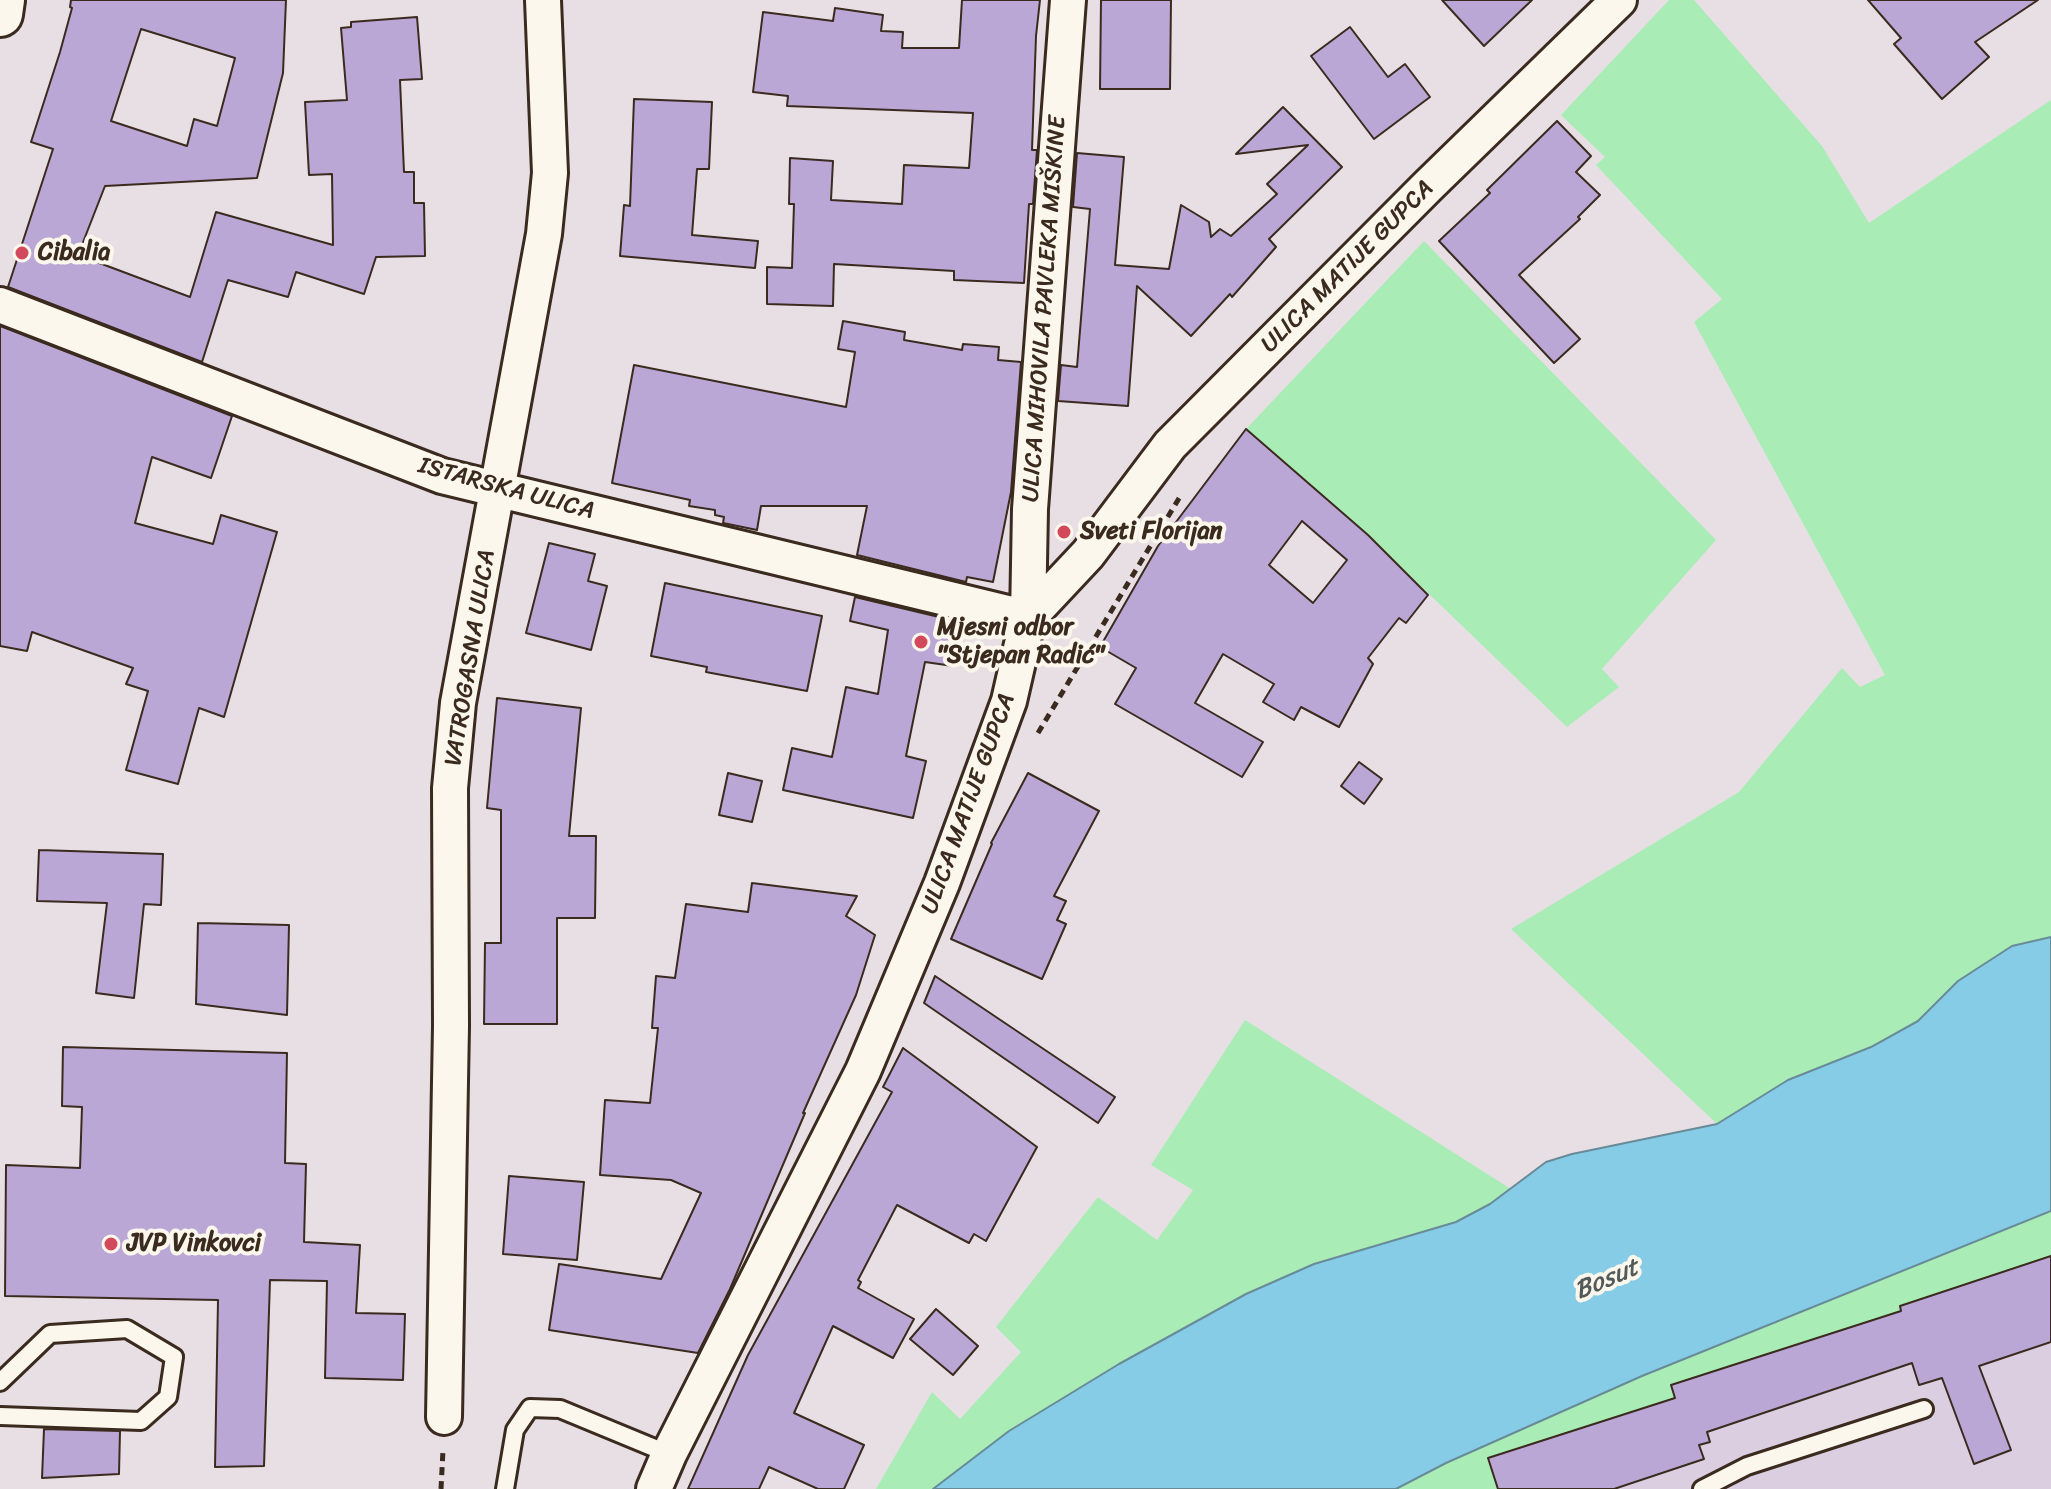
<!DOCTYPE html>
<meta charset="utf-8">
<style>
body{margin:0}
canvas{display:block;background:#e8dfe5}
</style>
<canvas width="2051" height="1489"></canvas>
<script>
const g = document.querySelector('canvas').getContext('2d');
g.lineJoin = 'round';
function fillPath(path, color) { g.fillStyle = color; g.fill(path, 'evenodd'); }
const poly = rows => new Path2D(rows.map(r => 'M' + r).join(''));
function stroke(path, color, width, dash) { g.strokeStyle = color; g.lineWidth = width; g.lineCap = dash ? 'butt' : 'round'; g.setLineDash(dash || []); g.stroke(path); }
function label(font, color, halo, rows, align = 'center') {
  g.font = font + ' Sriracha,sans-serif'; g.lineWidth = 8; g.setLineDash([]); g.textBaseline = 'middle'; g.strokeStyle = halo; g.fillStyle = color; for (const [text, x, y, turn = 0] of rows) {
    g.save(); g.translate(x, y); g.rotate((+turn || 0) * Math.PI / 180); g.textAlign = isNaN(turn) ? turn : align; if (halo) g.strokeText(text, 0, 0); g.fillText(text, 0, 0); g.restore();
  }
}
const built = poly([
 [2051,1256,2051,1489,1498,1489,1671,1385,1900,1312,1900,1306]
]);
const green = poly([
 [1669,0,1694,0,1822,146,1869,223,2051,100,2051,937,2012,947,1958,981,1918,1021,1871,1047,1788,1080,1717,1124,1511,929,1739,792,1842,668,1860,687,1885,675,1694,322,1722,299,1596,165,1605,157,1561,115],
 [1424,241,1716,540,1602,669,1619,687,1567,727,1368,535,1246,429],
 [1245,1020,1511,1189,1490,1204,1456,1222,1314,1264,1246,1294,1119,1364,1009,1431,933,1489,876,1489,932,1392,960,1419,1021,1352,996,1327,1098,1197,1157,1240,1193,1190,1151,1165],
 [2051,1211,2051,1256,1900,1306,1901,1311,1672,1385,1675,1398,1498,1489,1396,1489,1446,1463,1642,1376]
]);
const water = poly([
 [2051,937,2051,1211,1642,1376,1446,1463,1396,1489,933,1489,1009,1431,1119,1364,1246,1294,1314,1264,1456,1222,1490,1204,1546,1162,1572,1154,1717,1124,1788,1080,1871,1047,1918,1021,1958,981,2012,946,2051,937]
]);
const building = poly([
 [71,0,286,0,283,73,257,178,105,186,78,255,190,297,216,212,333,245,332,174,309,175,305,102,347,100,341,28,351,27,351,22,417,17,422,79,400,80,404,172,414,172,414,203,424,203,425,256,376,257,364,294,296,272,288,297,228,280,202,362,8,287,53,149,31,142,60,52,72,8,70,7,71,0],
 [141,29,235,58,217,126,194,119,187,146,111,121,141,29],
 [962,0,1040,0,1036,36,1032,150,1037,150,1033,204,1029,204,1024,283,954,280,954,271,834,264,833,306,767,304,767,267,792,268,794,204,789,204,790,158,833,161,831,200,902,204,904,165,969,168,973,113,787,106,788,96,753,92,763,12,833,21,835,8,883,15,881,31,903,32,902,48,959,48,962,0],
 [1101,0,1171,0,1170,89,1100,89,1101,0],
 [1442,0,1532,0,1484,46,1442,0],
 [1868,0,2038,0,1975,42,1989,57,1942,99,1894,44,1901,38,1868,0],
 [1350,27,1388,77,1405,64,1430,97,1374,139,1311,56,1350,27],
 [634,99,712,102,709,169,697,169,692,235,758,241,755,268,620,256,624,205,630,206,634,99],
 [1283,107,1342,167,1269,239,1276,247,1232,297,1230,294,1191,336,1137,286,1128,406,1058,401,1061,365,1077,367,1090,209,1073,207,1077,153,1124,157,1115,265,1169,269,1181,205,1209,222,1211,237,1220,229,1231,236,1277,194,1267,184,1308,145,1236,154,1283,107],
 [1557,121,1591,156,1576,172,1600,195,1578,217,1580,219,1519,275,1580,339,1554,363,1439,241,1490,193,1487,190,1557,121],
 [843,321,905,332,904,340,962,350,963,344,999,347,998,360,1021,362,1011,492,993,582,967,577,966,582,857,555,867,506,761,506,757,530,723,523,724,517,715,515,715,510,689,506,690,500,612,483,634,365,846,407,855,352,838,349,843,321],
 [0,326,232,416,211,478,152,457,135,523,213,544,221,515,277,532,224,717,199,708,178,784,126,770,148,691,126,684,133,668,32,632,27,651,0,646,0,326],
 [1246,429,1368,535,1428,595,1406,623,1399,618,1368,658,1373,664,1339,727,1301,707,1294,720,1263,702,1274,684,1223,654,1195,703,1263,742,1242,777,1115,704,1136,668,1100,647,1158,546,1246,429],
 [1302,521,1347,560,1313,603,1269,565,1302,521],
 [549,543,595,554,588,581,607,586,591,650,526,633,549,543],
 [665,583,822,616,807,691,706,672,707,667,651,656,665,583],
 [855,597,960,622,953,666,925,662,906,756,926,761,913,818,783,790,792,748,832,757,846,687,878,694,888,630,850,621,855,597],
 [497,698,581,708,569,836,596,836,595,918,557,918,557,1024,484,1024,485,943,501,943,501,810,487,808,497,698],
 [1359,762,1382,779,1364,804,1341,786,1359,762],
 [728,773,762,781,752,822,719,815,728,773],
 [1028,773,1099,811,1054,896,1066,901,1057,920,1066,924,1042,979,951,939,992,844,991,843,1028,773],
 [39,850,163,854,161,905,144,904,134,998,96,993,107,903,37,901,39,850],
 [752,883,857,896,846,916,875,935,856,995,803,1113,805,1113,730,1289,698,1353,549,1330,559,1264,661,1279,701,1193,671,1180,600,1175,605,1100,650,1103,658,1028,652,1028,656,976,675,978,686,904,748,912,752,883],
 [198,923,289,925,287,1015,196,1004,198,923],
 [935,976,1115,1097,1098,1123,924,1003,935,976],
 [63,1047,287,1053,285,1163,306,1164,304,1242,360,1245,356,1313,405,1314,403,1380,325,1378,327,1281,270,1280,264,1466,215,1467,218,1300,5,1296,6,1165,80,1168,82,1107,62,1106,63,1047],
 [903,1048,1037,1147,986,1241,974,1234,969,1243,897,1205,858,1280,861,1282,858,1288,914,1319,893,1358,833,1326,794,1413,864,1445,844,1489,818,1489,769,1467,759,1489,688,1489,748,1355,892,1092,883,1087,903,1048],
 [509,1176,584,1182,577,1260,503,1254,509,1176],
 [2051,1256,2051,1342,1979,1366,2011,1450,1974,1464,1942,1378,1919,1385,1912,1363,1707,1432,1710,1442,1699,1445,1704,1459,1614,1489,1498,1489,1488,1458,1675,1398,1671,1385,1901,1311,1900,1306,2051,1256],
 [936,1309,978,1346,953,1375,910,1339,936,1309],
 [44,1429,120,1431,119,1474,42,1478,44,1429]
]);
const path = poly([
 [1038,733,1181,495],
 [441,1489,443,1450]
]);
const service = poly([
 [0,1382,50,1334,127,1329,174,1357,168,1397,141,1421,0,1416],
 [505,1489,515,1430,530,1408,560,1409,669,1454],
 [1702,1489,1747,1466,1924,1409]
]);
const minor = poly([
 [0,305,442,476,1028,618],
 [1028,618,1088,554,1170,445,1428,186,1619,0],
 [444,1417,451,1026,450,788,458,703,544,234,550,173,543,0],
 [654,1489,669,1454,863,1071,942,883,1009,701,1028,618,1030,509,1068,0]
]);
const secondary = poly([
 [0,14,2,0]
]);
const markers = [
 [22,253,8,"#d1495b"],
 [1064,532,8,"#d1495b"],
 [921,642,8,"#d1495b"],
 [111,1244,8,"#d1495b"]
];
const poiNames = [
 ["Cibalia",38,253],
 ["Sveti Florijan",1080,532],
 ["Mjesni odbor",937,628],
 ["\"Stjepan Radić\"",937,656],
 ["JVP Vinkovci",127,1244]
];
const streetNames = [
 ["ULICA MATIJE GUPCA",1348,267,-45],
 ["ULICA MIHOVILA PAVLEKA MIŠKINE",1045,309,-86],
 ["ISTARSKA ULICA",506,489,15],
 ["VATROGASNA ULICA",471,658,-81],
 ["ULICA MATIJE GUPCA",969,804,-70]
];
const waterNames = [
 ["Bosut",1607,1280,-23]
];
fillPath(built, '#dacee0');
fillPath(green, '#a9ecb6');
fillPath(water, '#86cce7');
stroke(water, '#688b97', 2);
fillPath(building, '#bba7d6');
stroke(building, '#3b2a1e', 2);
stroke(service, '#3b2a1e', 22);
stroke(minor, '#3b2a1e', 40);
stroke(secondary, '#3b2a1e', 50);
stroke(path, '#3b2a1e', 5, [8, 6]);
stroke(service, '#fbf7ec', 16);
stroke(minor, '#fbf7ec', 34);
stroke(secondary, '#fbf7ec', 44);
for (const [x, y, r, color] of markers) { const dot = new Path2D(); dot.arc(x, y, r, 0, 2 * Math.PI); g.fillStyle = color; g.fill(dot); stroke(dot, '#fbf7ec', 3); }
label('bold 24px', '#3b2a1e', '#fbf7ec', poiNames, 'left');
label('24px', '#3b2a1e', '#fbf7ec', streetNames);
label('italic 26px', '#525b5a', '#fbf7ec', waterNames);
</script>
